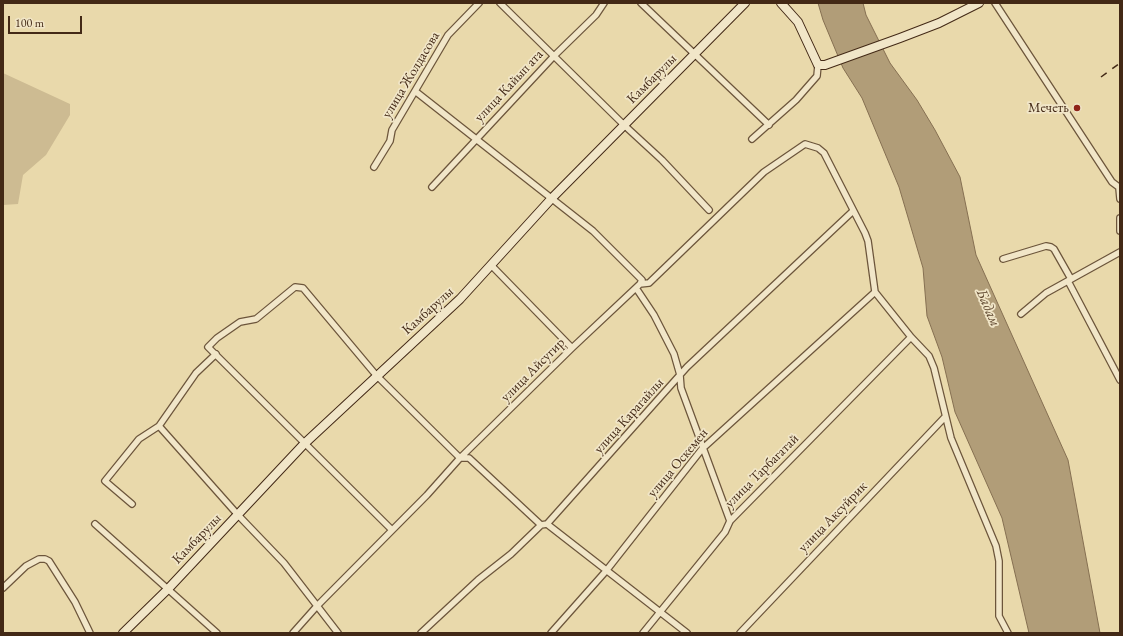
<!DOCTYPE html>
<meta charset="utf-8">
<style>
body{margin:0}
#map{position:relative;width:1123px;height:636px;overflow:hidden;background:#e9d9ab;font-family:"EB Garamond",serif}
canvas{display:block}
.frame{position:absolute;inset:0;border:4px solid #432916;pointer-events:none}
.scale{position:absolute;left:8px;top:16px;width:74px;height:18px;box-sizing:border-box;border:2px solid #432916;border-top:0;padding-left:5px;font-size:12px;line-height:14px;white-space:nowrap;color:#432916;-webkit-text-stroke:3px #f1e6c8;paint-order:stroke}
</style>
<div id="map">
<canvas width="1123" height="636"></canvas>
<div class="frame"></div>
<div class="scale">100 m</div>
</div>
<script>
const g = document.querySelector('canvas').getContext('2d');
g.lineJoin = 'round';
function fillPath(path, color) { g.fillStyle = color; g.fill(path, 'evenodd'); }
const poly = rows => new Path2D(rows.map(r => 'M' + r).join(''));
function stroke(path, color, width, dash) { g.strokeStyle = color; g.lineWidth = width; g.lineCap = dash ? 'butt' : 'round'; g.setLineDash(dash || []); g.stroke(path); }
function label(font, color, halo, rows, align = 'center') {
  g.font = font + ' "EB Garamond",serif'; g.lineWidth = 3.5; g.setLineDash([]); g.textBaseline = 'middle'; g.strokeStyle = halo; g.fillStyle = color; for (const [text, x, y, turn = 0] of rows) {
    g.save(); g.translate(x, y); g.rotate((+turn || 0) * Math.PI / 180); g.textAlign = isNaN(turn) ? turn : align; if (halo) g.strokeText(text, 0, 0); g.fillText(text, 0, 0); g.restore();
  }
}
const green = poly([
 [3,73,70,104,70,115,46,155,23,175,18,204,3,205]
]);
const water = poly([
 [818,3,863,3,866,15,890,63,917,100,935,130,960,177,976,255,1068,460,1100,633,1029,633,1002,518,955,412,942,357,927,316,923,268,899,187,862,98,843,68,823,20,818,3]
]);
const street = poly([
 [500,3,624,125,662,160,709,210],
 [641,3,769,125],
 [995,3,1093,153,1112,182,1120,188],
 [415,91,593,231,642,280,640,284],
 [752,139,796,100,817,76,818,65],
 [374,167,390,141,392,130,448,35,479,3],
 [432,187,554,56,596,15,604,3],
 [1119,188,1120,199],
 [1120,218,1120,231],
 [1003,259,1046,246,1051,247,1054,249,1071,279],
 [491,265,572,348],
 [1068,281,1120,380],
 [636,288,654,315,674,354,680,375,681,388,730,521],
 [1021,314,1046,293,1120,252],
 [159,426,238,515,284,563,338,633],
 [132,504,105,481,139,439,159,426,196,373,216,354],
 [95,524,217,633],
 [547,524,687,633],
 [392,530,208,347,217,338,240,322,256,319,295,287,303,288,376,375,460,458,469,458,541,525],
 [3,588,26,566,39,559,45,559,49,561,75,602,90,633],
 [293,633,317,606,427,495,460,458,572,348,640,284,649,283,764,172,805,144,818,148,824,153,865,233,868,241,875,292,911,337,929,356,934,368,951,438,996,546,999,561,999,616,1008,633],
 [421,633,478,580,511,554,541,525,547,524,687,367,853,211],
 [551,633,606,571,702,449,875,292],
 [643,633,725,532,730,521,911,337],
 [740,633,944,418]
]);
const secondary = poly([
 [781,3,798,22,818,65,825,65,900,38,939,23,979,3],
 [123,633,168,589,304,444,460,299,552,198,745,3]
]);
const rail = poly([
 [1101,77,1120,63]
]);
const markers = [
 [1077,108,4,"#8f2418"]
];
const streetNames = [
 ["улица Жолдасова",411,75,-59],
 ["Камбарулы",652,79,-45],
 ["улица Кайып ата",509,86,-47],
 ["Камбарулы",428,311,-42],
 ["улица Айсугир",533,370,-45],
 ["улица Карагайлы",629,416,-48],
 ["улица Оскемен",678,463,-50],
 ["улица Тарбагатай",762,471,-45],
 ["улица Аксуйрик",833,517,-46],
 ["Камбарулы",197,539,-46]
];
const poiNames = [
 ["Мечеть",1069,108]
];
const waterNames = [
 ["Бадам",988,308,67]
];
fillPath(green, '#cdbb92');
fillPath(water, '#b19d78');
stroke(water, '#856f51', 1);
stroke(street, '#6c553b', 8);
stroke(secondary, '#432916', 10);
stroke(street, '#f1e6c8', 5.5);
stroke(secondary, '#f1e6c8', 8);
stroke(rail, '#432916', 1.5, [7, 7]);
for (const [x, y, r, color] of markers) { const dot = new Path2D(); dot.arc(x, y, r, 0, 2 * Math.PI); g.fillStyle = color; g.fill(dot); stroke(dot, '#f1e6c8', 1.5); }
label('14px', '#432916', '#f1e6c8', streetNames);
label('14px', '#432916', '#f1e6c8', poiNames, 'right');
label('italic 15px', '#5e462e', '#f1e6c8', waterNames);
</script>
